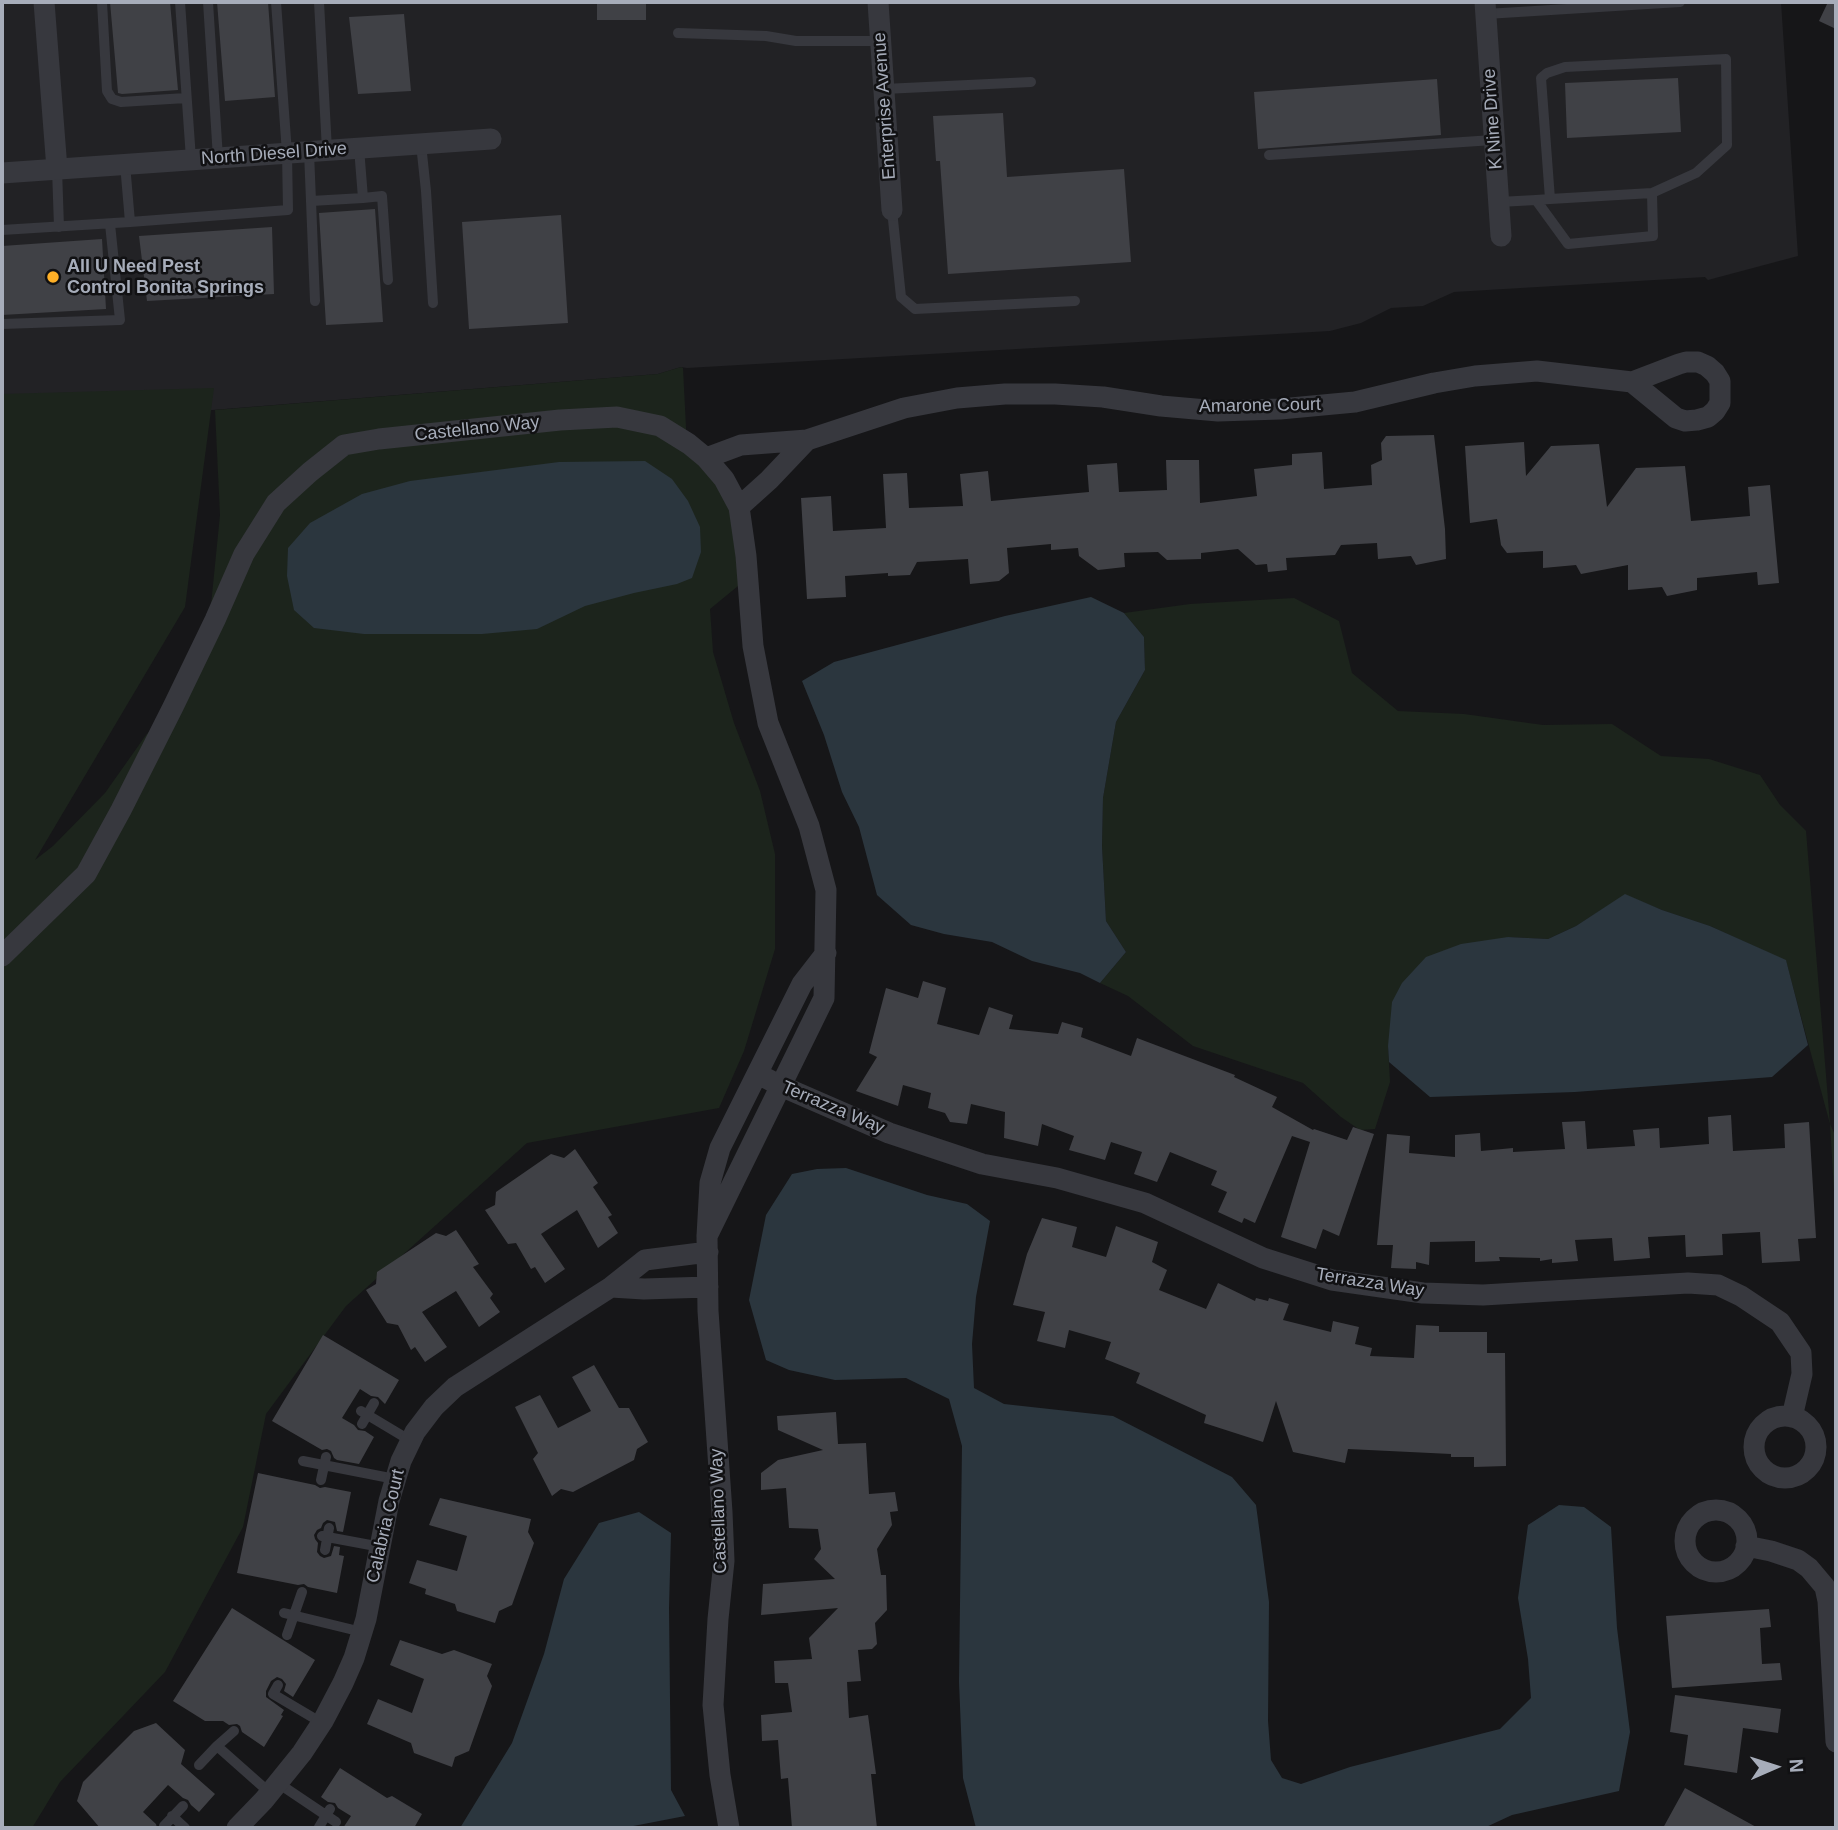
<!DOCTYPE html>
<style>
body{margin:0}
#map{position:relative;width:1838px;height:1830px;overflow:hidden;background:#161618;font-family:Arial,sans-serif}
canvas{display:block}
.frame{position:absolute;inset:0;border:4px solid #a7adba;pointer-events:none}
.north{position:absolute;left:1740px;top:1732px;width:70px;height:70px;-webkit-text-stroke:5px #111113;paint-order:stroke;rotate:87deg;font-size:19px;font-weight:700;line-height:28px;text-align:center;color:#a7adba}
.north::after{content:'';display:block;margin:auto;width:24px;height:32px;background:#a7adba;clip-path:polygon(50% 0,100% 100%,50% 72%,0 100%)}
</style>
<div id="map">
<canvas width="1838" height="1830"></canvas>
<div class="frame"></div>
<div class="north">N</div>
</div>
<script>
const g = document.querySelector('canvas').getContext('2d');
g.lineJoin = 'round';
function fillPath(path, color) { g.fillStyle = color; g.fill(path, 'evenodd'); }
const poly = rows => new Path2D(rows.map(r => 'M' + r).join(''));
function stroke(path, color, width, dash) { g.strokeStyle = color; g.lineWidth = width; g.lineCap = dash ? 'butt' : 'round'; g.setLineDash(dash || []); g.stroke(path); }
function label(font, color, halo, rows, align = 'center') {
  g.font = font + ' Arial,sans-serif'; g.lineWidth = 5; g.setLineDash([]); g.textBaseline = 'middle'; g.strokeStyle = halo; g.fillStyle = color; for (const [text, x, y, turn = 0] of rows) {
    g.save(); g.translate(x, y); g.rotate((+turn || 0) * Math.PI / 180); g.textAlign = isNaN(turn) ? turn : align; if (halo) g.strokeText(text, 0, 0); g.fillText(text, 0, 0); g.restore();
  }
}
const built = poly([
 [2,2,1781,2,1798,256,1708,280,1705,277,1454,292,1423,306,1391,308,1361,323,1330,331,687,368,681,367,658,374,2,427]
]);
const green = poly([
 [681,367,683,368,687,447,734,507,749,577,710,609,713,652,734,723,760,791,775,854,775,949,744,1051,719,1108,527,1143,346,1306,266,1414,243,1527,165,1672,60,1782,32,1828,2,1828,2,394,214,388,185,607,35,860,53,846,105,793,146,735,170,709,210,615,220,515,215,410,658,374],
 [1294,598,1339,621,1352,673,1398,711,1464,714,1543,725,1612,724,1661,756,1709,759,1760,775,1780,805,1806,831,1830,1124,1836,1137,1836,1225,1830,1124,1786,961,1710,926,1662,910,1625,895,1576,926,1548,939,1508,937,1388,1046,1390,1082,1375,1129,1360,1130,1341,1117,1303,1083,1193,1046,1128,996,1100,983,1126,952,1106,921,1102,846,1103,798,1116,722,1145,670,1144,637,1124,613,1190,604]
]);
const water = poly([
 [645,461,672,479,688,501,700,527,701,552,692,578,677,584,634,593,585,606,537,629,482,634,364,634,314,628,294,610,287,576,288,548,310,523,362,494,410,481,559,462],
 [1091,597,1124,613,1144,637,1145,670,1116,722,1103,798,1102,846,1106,921,1126,952,1100,983,1080,973,1032,961,992,942,944,934,911,925,877,895,859,827,842,792,824,735,802,681,834,662,1005,616],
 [1625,894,1662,910,1710,926,1786,960,1808,1045,1772,1077,1575,1092,1430,1097,1389,1062,1388,1046,1392,1002,1402,983,1426,957,1461,944,1508,937,1548,939,1576,926],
 [846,1168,927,1195,967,1204,990,1221,976,1297,972,1344,974,1388,1004,1404,1113,1416,1232,1477,1256,1505,1269,1602,1268,1721,1271,1760,1282,1778,1301,1784,1350,1767,1500,1729,1531,1698,1528,1659,1518,1598,1528,1525,1559,1505,1584,1507,1611,1527,1617,1628,1630,1732,1619,1791,1512,1815,1484,1828,976,1828,963,1778,959,1682,962,1446,949,1399,906,1378,835,1380,789,1370,766,1360,749,1300,766,1215,792,1174,817,1169],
 [639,1512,671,1533,669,1608,671,1790,685,1816,623,1828,460,1828,512,1743,544,1654,564,1579,599,1523]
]);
const building = poly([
 [110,2,170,2,178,90,122,94,118,93],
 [217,2,268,2,275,97,225,101],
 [597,2,646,2,646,20,597,20],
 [1828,2,1836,2,1836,29,1819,21],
 [404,14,411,91,358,94,349,17],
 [1678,78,1681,132,1567,138,1565,83],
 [1437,79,1441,135,1258,149,1254,92],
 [1003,113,1007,177,1124,169,1131,262,948,274,940,161,936,161,933,116],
 [375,209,383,322,326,325,319,213],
 [561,215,568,323,469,329,462,222],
 [272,227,274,294,147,301,139,236],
 [102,239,106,309,2,315,2,246],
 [1434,435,1445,529,1446,559,1416,565,1411,556,1378,559,1377,543,1341,545,1335,555,1286,558,1287,570,1268,572,1267,564,1256,565,1238,549,1201,553,1201,559,1167,560,1158,552,1124,553,1125,567,1098,570,1079,556,1078,548,1051,550,1051,544,1007,548,1009,573,999,581,970,584,968,559,917,562,910,575,888,576,888,573,845,576,846,597,807,599,801,498,831,496,833,531,886,528,883,474,907,473,909,508,963,506,960,474,988,471,991,501,1089,492,1087,465,1117,463,1119,492,1167,490,1166,460,1199,460,1200,503,1257,496,1254,469,1292,465,1292,454,1322,452,1324,489,1372,485,1371,465,1382,460,1381,443,1386,436],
 [1524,442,1526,476,1551,446,1599,444,1607,507,1636,468,1685,466,1691,521,1750,516,1748,487,1770,485,1779,583,1758,585,1757,572,1697,578,1697,590,1667,596,1662,587,1628,590,1628,565,1581,574,1576,565,1543,568,1543,551,1507,553,1501,545,1497,519,1470,523,1465,446],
 [923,981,946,988,937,1024,979,1035,989,1007,1013,1015,1009,1029,1058,1034,1062,1022,1083,1028,1081,1037,1131,1056,1137,1038,1235,1075,1234,1077,1277,1097,1272,1107,1313,1130,1314,1129,1347,1140,1353,1127,1374,1134,1339,1236,1323,1229,1316,1249,1281,1237,1310,1142,1292,1136,1255,1223,1244,1218,1242,1223,1218,1212,1227,1192,1211,1185,1217,1171,1170,1152,1157,1182,1134,1174,1142,1152,1111,1142,1105,1160,1069,1150,1074,1136,1042,1124,1038,1146,1004,1138,1005,1112,971,1104,967,1124,950,1122,945,1113,928,1108,931,1093,903,1085,898,1106,856,1091,877,1057,869,1053,886,988,918,998],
 [1731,1115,1733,1151,1785,1148,1784,1124,1809,1122,1816,1238,1798,1239,1800,1261,1762,1263,1760,1232,1722,1234,1723,1255,1686,1257,1685,1235,1648,1237,1650,1258,1614,1261,1612,1238,1575,1240,1578,1261,1552,1263,1552,1259,1540,1261,1540,1258,1499,1257,1500,1261,1475,1262,1475,1241,1430,1242,1429,1265,1416,1262,1416,1269,1391,1268,1393,1245,1377,1245,1387,1134,1410,1136,1409,1153,1455,1157,1455,1135,1480,1133,1481,1151,1513,1148,1513,1152,1565,1149,1562,1122,1585,1121,1587,1149,1635,1146,1633,1130,1659,1128,1660,1148,1709,1144,1708,1117],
 [575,1149,598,1183,593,1187,612,1215,608,1217,618,1233,598,1248,577,1210,541,1234,565,1269,545,1283,535,1267,531,1269,516,1243,508,1244,485,1210,495,1205,496,1192,551,1154,564,1158],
 [1042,1218,1077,1227,1072,1247,1106,1257,1116,1226,1158,1242,1152,1262,1167,1270,1159,1290,1206,1309,1218,1283,1255,1301,1256,1298,1268,1301,1269,1298,1289,1304,1283,1320,1331,1332,1333,1321,1359,1327,1355,1344,1372,1348,1370,1356,1414,1358,1416,1325,1439,1326,1439,1332,1487,1332,1487,1353,1505,1353,1506,1466,1474,1467,1474,1457,1451,1457,1451,1454,1348,1449,1345,1463,1293,1452,1276,1401,1263,1442,1204,1423,1206,1415,1136,1383,1140,1373,1105,1359,1111,1342,1069,1330,1065,1348,1037,1341,1045,1312,1013,1305,1027,1254],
 [456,1230,479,1264,473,1267,493,1294,490,1298,500,1312,479,1327,456,1291,422,1312,447,1347,425,1362,415,1347,411,1350,398,1325,387,1323,366,1290,376,1284,377,1272,436,1233,446,1236],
 [323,1335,399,1380,385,1404,378,1397,371,1396,360,1389,342,1418,354,1425,358,1430,365,1431,374,1437,359,1464,337,1460,334,1458,331,1451,327,1449,322,1450,272,1421],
 [594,1365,619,1408,629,1408,648,1442,637,1449,634,1460,573,1492,561,1489,552,1496,533,1459,538,1453,515,1407,540,1395,558,1428,591,1411,572,1377],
 [836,1412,838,1444,866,1443,869,1494,895,1492,898,1511,890,1512,892,1525,877,1549,881,1575,886,1575,887,1610,875,1623,877,1644,872,1649,858,1650,861,1681,847,1682,849,1718,868,1715,876,1774,871,1774,877,1828,792,1828,788,1778,781,1779,778,1740,762,1741,761,1715,792,1712,788,1683,775,1683,774,1661,812,1659,809,1638,838,1608,761,1615,763,1584,835,1579,814,1559,821,1549,818,1529,789,1528,786,1488,761,1490,761,1473,778,1460,823,1450,778,1430,777,1416],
 [258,1473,315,1485,320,1488,325,1487,351,1492,343,1532,337,1531,335,1522,327,1520,323,1523,321,1528,317,1530,314,1535,315,1539,318,1543,317,1552,320,1556,324,1558,331,1556,334,1546,340,1547,339,1555,344,1556,337,1593,308,1587,304,1584,298,1585,237,1573],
 [440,1498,531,1519,528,1532,534,1543,512,1605,499,1611,495,1623,457,1611,455,1604,425,1594,426,1589,409,1583,417,1560,457,1571,467,1536,429,1525],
 [232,1608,315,1660,293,1697,284,1691,286,1684,282,1679,277,1677,271,1681,266,1691,266,1697,284,1710,281,1715,283,1716,264,1747,242,1732,240,1726,237,1724,229,1725,223,1721,205,1721,173,1701],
 [1769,1609,1771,1627,1760,1628,1762,1664,1780,1663,1782,1680,1672,1688,1666,1616],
 [400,1640,442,1654,454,1650,492,1664,487,1676,492,1686,469,1751,455,1757,452,1767,414,1753,411,1743,367,1724,378,1699,412,1713,424,1679,390,1665],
 [1675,1695,1781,1709,1778,1733,1743,1728,1737,1773,1684,1765,1688,1735,1670,1732],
 [156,1723,185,1750,181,1764,215,1794,199,1812,191,1805,188,1800,183,1798,168,1785,143,1812,156,1824,157,1828,100,1828,77,1801,83,1782,134,1731],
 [340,1768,387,1798,392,1796,422,1814,414,1828,343,1828,351,1816,338,1808,335,1803,328,1802,321,1797],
 [1685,1788,1758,1828,1663,1828]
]);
const lane = poly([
 [102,2,107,91,112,99,121,102,186,98],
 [180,2,191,159],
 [208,2,218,158],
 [319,2,327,150],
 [1486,14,1680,2],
 [678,33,766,36,796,41,881,41],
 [884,89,1031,82],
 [421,144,426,191,433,303],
 [359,148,363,198,382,196,388,280],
 [309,152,311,201],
 [1269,155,1493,140],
 [57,169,59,227],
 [1536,200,1568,244,1653,236,1652,193],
 [1499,202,1536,200,1550,199,1652,193,1696,173,1727,145,1726,59,1565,67,1547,73,1541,78,1550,199],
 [892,210,901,297,915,309,1075,301],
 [130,222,288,210,287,153,276,2],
 [2,230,130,222,125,164],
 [315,301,311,201,363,198],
 [2,324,120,320,110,224],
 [361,1411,411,1441],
 [362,1424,374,1403],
 [303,1461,395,1479],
 [321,1480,326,1457],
 [322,1536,381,1547],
 [325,1550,329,1528],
 [284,1613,362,1632],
 [287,1635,302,1592],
 [278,1685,273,1694,322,1723],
 [234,1731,217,1746,270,1793],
 [199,1765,217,1746],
 [278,1783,336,1822],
 [172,1816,185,1828],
 [164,1826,183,1806],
 [319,1827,330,1809]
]);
const street = poly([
 [44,2,57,169],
 [878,2,892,210],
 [1485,2,1501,236],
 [2,173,491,139],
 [706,458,741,445,807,440,904,408,957,398,1005,394,1055,394,1103,397,1161,406,1218,411,1280,409,1355,402,1434,383,1475,376,1537,371,1632,382,1676,418,1685,421,1697,420,1708,417,1715,411,1720,403,1720,381,1715,373,1707,366,1698,362,1686,362,1679,364,1632,382],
 [739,507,769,480,807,440],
 [2,956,86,874,121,810,173,707,215,620,244,554,276,503,310,472,344,445,379,439,560,420,617,417,660,426,689,444,706,458,724,479,739,507,746,556,753,646,768,723,809,826,826,890,824,998,707,1236],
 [758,1074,781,1086,889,1133,982,1164,1057,1178,1145,1203,1263,1258,1332,1280,1423,1293,1483,1295,1688,1283,1718,1285,1741,1296,1780,1322,1801,1353,1802,1374,1792,1417],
 [611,1287,644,1289,708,1287],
 '1754 1447a31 31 0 1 1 62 0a31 31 0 1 1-62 0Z',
 '1685 1541a31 31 0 1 1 62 0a31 31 0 1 1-62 0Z',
 [1746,1546,1771,1551,1798,1560,1809,1568,1825,1587,1828,1601,1836,1742],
 [237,1828,264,1800,302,1753,323,1721,343,1683,354,1658,366,1619,389,1501,401,1461,415,1432,434,1407,455,1387,611,1287,645,1260,708,1252],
 [729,1828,720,1775,713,1705,718,1619,724,1561,722,1512,708,1311,707,1236,710,1183,720,1148,802,984,826,953]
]);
const markers = [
 [53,277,7,"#ffb027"]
];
const streetNames = [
 ["Enterprise Avenue",885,106,-94],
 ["K Nine Drive",1493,119,-94],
 ["North Diesel Drive",274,154,-4],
 ["Amarone Court",1260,406,-1],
 ["Castellano Way",477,429,-6],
 ["Terrazza Way",833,1108,23],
 ["Terrazza Way",1370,1283,9],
 ["Castellano Way",719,1511,-92],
 ["Calabria Court",386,1526,-77]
];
const poiNames = [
 ["All U Need Pest",67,267],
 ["Control Bonita Springs",67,288]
];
fillPath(built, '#222225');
fillPath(green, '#1c241c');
fillPath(water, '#2b363e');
fillPath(building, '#404146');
stroke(lane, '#37383e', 10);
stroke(street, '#37383e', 21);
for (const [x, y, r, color] of markers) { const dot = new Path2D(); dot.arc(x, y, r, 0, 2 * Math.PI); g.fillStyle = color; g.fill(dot); stroke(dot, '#111113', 2.5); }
label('18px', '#a7adba', '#111113', streetNames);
label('bold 18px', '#a7adba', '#111113', poiNames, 'left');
</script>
